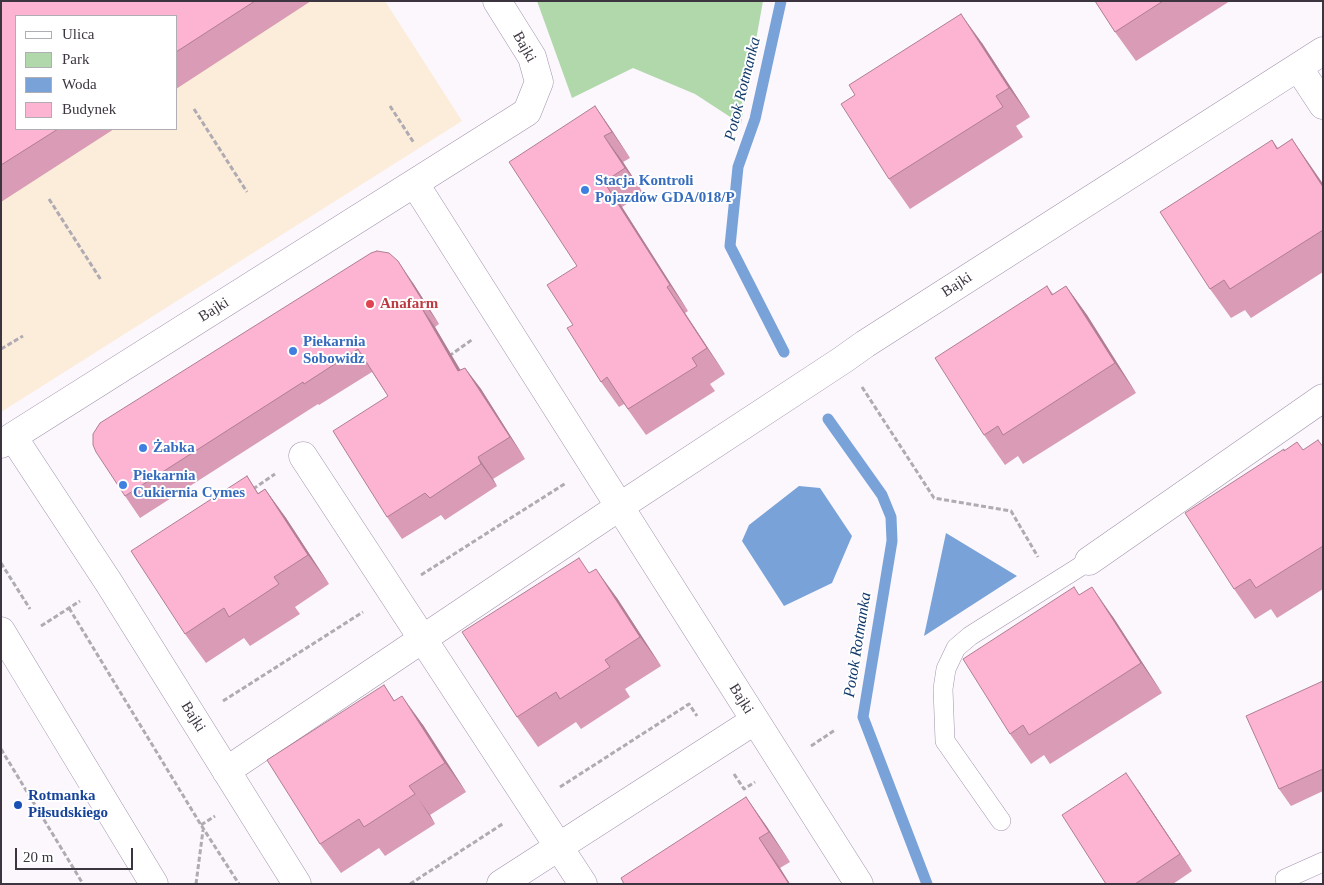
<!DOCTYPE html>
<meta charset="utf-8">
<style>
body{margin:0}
#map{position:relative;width:1324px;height:885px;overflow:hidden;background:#fbf7fd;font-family:"Times New Roman",serif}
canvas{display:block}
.frame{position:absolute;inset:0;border:2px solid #3c3540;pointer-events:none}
.legend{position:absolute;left:15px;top:15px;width:162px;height:115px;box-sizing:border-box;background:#fff;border:1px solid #b1aeb3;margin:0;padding:6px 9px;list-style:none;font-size:15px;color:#3c3540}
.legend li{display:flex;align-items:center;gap:10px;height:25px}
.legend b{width:25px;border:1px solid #b1aeb3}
.scale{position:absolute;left:15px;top:848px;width:118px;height:22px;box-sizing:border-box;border:2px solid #3c3540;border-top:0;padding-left:6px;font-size:15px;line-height:18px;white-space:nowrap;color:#3c3540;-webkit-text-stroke:4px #fff;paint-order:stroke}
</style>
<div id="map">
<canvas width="1324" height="885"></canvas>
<div class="frame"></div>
<ul class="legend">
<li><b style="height:6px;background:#fff"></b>Ulica</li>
<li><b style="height:14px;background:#b0d8ab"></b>Park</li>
<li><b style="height:14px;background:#79a2d8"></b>Woda</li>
<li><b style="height:14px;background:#fcb4d2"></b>Budynek</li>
</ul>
<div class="scale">20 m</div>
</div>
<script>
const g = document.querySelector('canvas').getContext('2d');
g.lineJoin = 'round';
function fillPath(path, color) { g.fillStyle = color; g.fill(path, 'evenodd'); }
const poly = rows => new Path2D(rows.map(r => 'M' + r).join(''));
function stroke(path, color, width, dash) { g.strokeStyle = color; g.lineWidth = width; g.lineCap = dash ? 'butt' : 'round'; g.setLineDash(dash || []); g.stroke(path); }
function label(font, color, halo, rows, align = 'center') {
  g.font = font + ' "Times New Roman",serif'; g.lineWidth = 4; g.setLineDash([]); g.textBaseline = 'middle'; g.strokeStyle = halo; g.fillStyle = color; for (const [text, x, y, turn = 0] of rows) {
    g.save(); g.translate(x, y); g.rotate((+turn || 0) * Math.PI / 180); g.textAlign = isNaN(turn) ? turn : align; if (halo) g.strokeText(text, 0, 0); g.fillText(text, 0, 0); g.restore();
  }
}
const commercial = poly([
 [1,1,385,1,462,121,1,412],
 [16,16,176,16,176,129,16,129]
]);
const green = poly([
 [537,1,763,1,741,124,695,94,633,68,572,98]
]);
const water = poly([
 [799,486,820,488,852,536,832,583,784,606,742,541,749,525],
 [946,533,1017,576,924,636]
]);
const stream = poly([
 [781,1,755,119,738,167,730,246,784,352],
 [828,419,882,495,891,517,892,541,863,717,927,884]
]);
const path = poly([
 [390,106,414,143],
 [194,109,247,192],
 [49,199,101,280],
 [1,349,23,336],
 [449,356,473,339],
 [862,387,934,498,1011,511,1038,557],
 [253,489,275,474],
 [1,563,30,609],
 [421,575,566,483],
 [69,608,201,825,239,884],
 [41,626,80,601],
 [223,701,363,612],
 [811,746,835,730],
 [1,749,83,884],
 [734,774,744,789,755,782],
 [560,787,689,704,697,716],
 [201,825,215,816],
 [196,884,203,830],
 [410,884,504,823]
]);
const lane = poly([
 [1001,821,945,741,943,689,946,669,956,648,970,636,1089,561],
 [1285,879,1323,862]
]);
const street = poly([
 [1298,67,1323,105],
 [415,184,859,884],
 [13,437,109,583,297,884],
 [1,444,527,112,539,82,532,57,497,1],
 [303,456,583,884],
 [1089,561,1323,398],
 [226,771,619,507,844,359,865,344,1323,51],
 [501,884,754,721]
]);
const secondary = poly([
 [1,631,154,884]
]);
const wall = poly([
 [1,1,311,1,176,89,176,16,16,129,114,129,1,202],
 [1095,1,1230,1,1136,61,1115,32],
 [982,43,1030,117,1016,126,1023,137,910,209,889,179],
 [595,106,613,132,630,158,623,162,643,193,622,207,688,311,685,313,725,374,710,384,715,391,646,435,624,404,619,407,601,382,573,325,577,266],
 [1292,139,1323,184,1323,272,1251,318,1245,310,1231,318,1210,289,1272,140,1278,148],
 [413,283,439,324,435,327,460,370,465,368,481,389,525,459,493,479,497,486,445,520,441,515,402,539,387,517,388,396,372,372,319,405,318,404,140,518,125,496],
 [1047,286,1053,294,1066,286,1087,315,1136,393,1023,464,1018,456,1005,465,984,435],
 [1323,447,1323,589,1277,618,1271,609,1255,619,1234,589,1285,451,1303,450],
 [247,476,258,493,265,489,286,518,329,584,295,607,300,614,250,646,244,638,206,663,185,634],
 [589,573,617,598,661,666,625,689,630,697,581,729,576,722,538,747,517,717],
 [1080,595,1113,617,1162,693,1050,764,1044,755,1031,764,1010,734],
 [1323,681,1323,791,1291,806,1279,789],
 [384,685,394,700,423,725,466,792,430,815,435,824,385,856,379,848,341,873,320,844],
 [1138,790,1192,871,1173,884,1106,884],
 [746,797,767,827,790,862,780,868,790,884,624,884]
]);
const shadedWall = poly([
 [961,14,982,43,1030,117,1009,88],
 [595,106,613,132,630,158,612,132],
 [604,136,623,162,643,193,625,168],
 [1292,139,1323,184,1323,187],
 [604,182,622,207,688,311,670,285],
 [398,261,413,283,439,324,424,303],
 [1066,286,1087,315,1136,393,1115,363],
 [667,287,685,313,725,374,707,348],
 [420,305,435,327,474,393,458,371],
 [465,368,481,389,525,459,510,437],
 [478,457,493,479,497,486,481,464],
 [265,489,286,518,329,584,308,555],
 [596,569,617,598,661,666,640,637],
 [1092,587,1113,617,1162,693,1141,663],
 [402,696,423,725,466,792,445,763],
 [1126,773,1138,790,1192,871,1180,854],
 [409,786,430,815,435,824,415,794],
 [746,797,767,827,790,862,769,832],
 [759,838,780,868,790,884,789,884]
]);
const building = poly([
 [1,1,255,1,176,52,176,16,16,16,16,129,58,129,1,165,1,1],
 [1095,1,1163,1,1115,32,1095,1],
 [961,14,1009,88,996,96,1003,107,889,179,841,104,855,95,849,85,961,14],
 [595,106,612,132,604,136,625,168,604,182,670,285,667,287,707,348,692,358,697,366,628,409,607,377,601,382,567,328,573,325,547,285,577,266,509,162,595,106],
 [1292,139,1323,187,1323,230,1230,289,1224,280,1210,289,1160,212,1272,140,1277,149,1292,139],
 [377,251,389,253,398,261,424,303,420,305,458,371,465,368,510,437,478,457,481,464,430,498,425,493,387,517,333,431,388,396,358,349,304,384,303,382,125,496,96,452,93,445,93,434,100,423,371,253,377,251],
 [1047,286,1052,295,1066,286,1115,363,1003,435,998,426,984,435,935,358,1047,286],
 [1318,440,1323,447,1323,546,1256,588,1250,579,1234,589,1185,513,1284,449,1284,451,1297,442,1303,450,1318,440],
 [247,476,258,494,265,489,308,555,274,577,279,584,229,617,224,608,185,634,131,551,247,476],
 [579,558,589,573,596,569,640,637,605,660,610,667,560,699,556,692,517,717,462,632,579,558],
 [1074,587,1079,595,1092,587,1141,663,1029,735,1023,725,1010,734,963,659,1074,587],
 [1323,681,1323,769,1279,789,1246,716,1323,681],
 [384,685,394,701,402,696,445,763,409,786,415,794,364,827,359,819,320,844,267,760,384,685],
 [1126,773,1180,854,1135,884,1106,884,1062,815,1126,773],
 [746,797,769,832,759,838,789,884,624,884,621,878,746,797]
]);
const markers = [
 [585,190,5,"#3f7fe0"],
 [370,304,5,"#e0444e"],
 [293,351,5,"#3f7fe0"],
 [143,448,5,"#3f7fe0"],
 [123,485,5,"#3f7fe0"],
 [18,805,5,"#1a4fb4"]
];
const streetNames = [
 ["Bajki",524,47,61],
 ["Bajki",957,285,-33],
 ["Bajki",214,310,-32],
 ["Bajki",741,699,58],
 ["Bajki",193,717,58]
];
const shopNames = [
 ["Stacja Kontroli",595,181],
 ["Pojazdów GDA/018/P",595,198],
 ["Piekarnia",303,342],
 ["Sobowidz",303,359],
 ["Żabka",153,448],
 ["Piekarnia",133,476],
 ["Cukiernia Cymes",133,493]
];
const healthNames = [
 ["Anafarm",380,304]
];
const transitNames = [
 ["Rotmanka",28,796],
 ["Piłsudskiego",28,813]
];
const waterNames = [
 ["Potok Rotmanka",743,89,-76],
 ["Potok Rotmanka",858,645,-81]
];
fillPath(commercial, '#fbedd9');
fillPath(green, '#b0d8ab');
fillPath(water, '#79a2d8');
stroke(stream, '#79a2d8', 11);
stroke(lane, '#a393ae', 20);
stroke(street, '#a393ae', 29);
stroke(secondary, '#a393ae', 29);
stroke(path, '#b0abb3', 3, [5, 2.5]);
stroke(lane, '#fff', 19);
stroke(street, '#fff', 28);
stroke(secondary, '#fff', 28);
fillPath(wall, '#d99bb5');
fillPath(shadedWall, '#b07e93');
fillPath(building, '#fcb4d2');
stroke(building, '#b07e93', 1);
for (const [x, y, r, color] of markers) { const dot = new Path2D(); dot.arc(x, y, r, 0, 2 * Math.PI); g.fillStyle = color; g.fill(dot); stroke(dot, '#fff', 2); }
label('15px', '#3c3540', '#fff', streetNames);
label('bold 15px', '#366cbe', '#fff', shopNames, 'left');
label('bold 15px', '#be3a42', '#fff', healthNames, 'left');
label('bold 15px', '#164399', '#fff', transitNames, 'left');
label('italic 16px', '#11396b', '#fff', waterNames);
</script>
